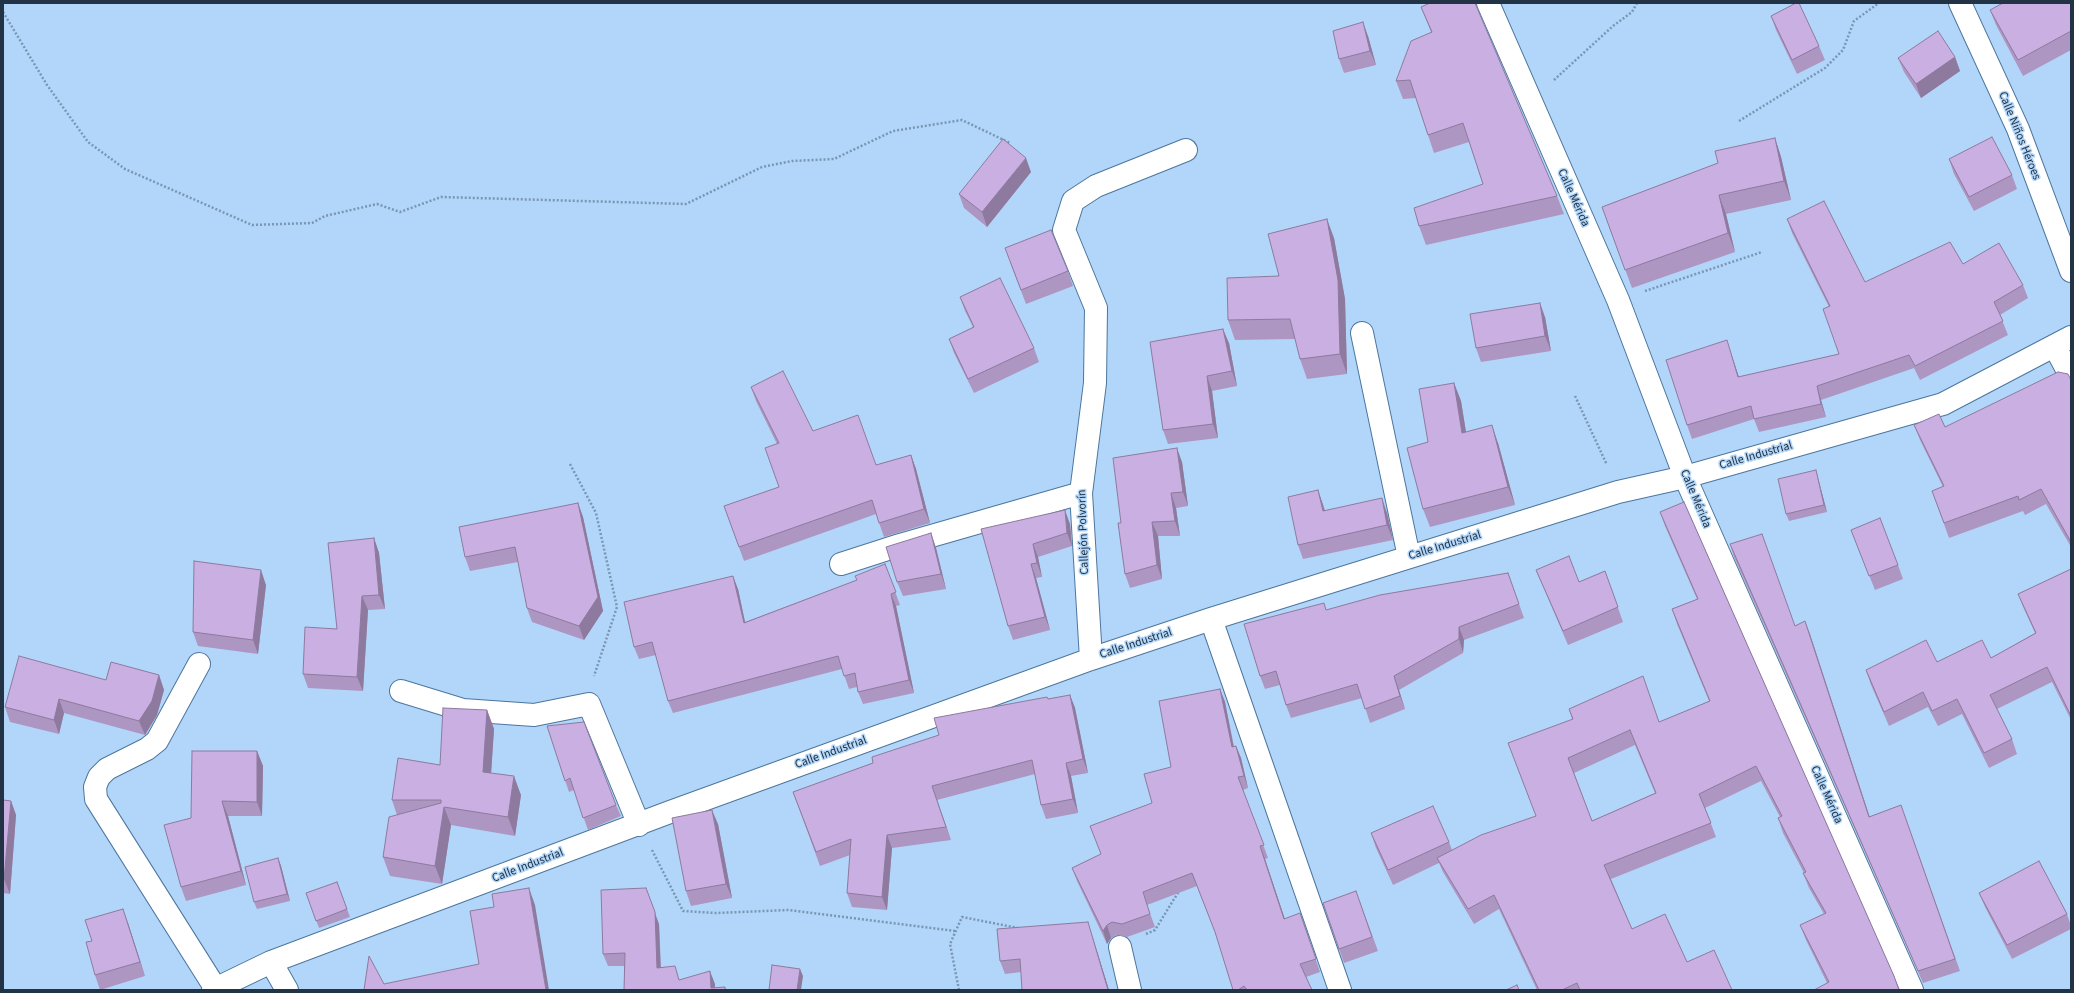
<!DOCTYPE html>
<meta charset="utf-8">
<style>
body{margin:0}
#map{position:relative;width:2074px;height:993px;overflow:hidden;background:#b2d6f9;font-family:"Source Sans 3",sans-serif}
canvas{display:block}
.frame{position:absolute;inset:0;border:4px solid #213344;pointer-events:none}
</style>
<div id="map">
<canvas width="2074" height="993"></canvas>
<div class="frame"></div>
</div>
<script>
const g = document.querySelector('canvas').getContext('2d');
g.lineJoin = 'round';
const poly = rows => new Path2D(rows.map(r => 'M' + r).join(''));
function stroke(path, color, width, dash) { g.strokeStyle = color; g.lineWidth = width; g.lineCap = dash ? 'butt' : 'round'; g.setLineDash(dash || []); g.stroke(path); }
function fillPath(path, color) { g.fillStyle = color; g.fill(path, 'evenodd'); }
function label(font, color, halo, rows, align = 'center') {
  g.font = font + ' "Source Sans 3",sans-serif'; g.lineWidth = 3; g.setLineDash([]); g.textBaseline = 'middle'; g.strokeStyle = halo; g.fillStyle = color; for (const [text, x, y, turn = 0] of rows) {
    g.save(); g.translate(x, y); g.rotate((+turn || 0) * Math.PI / 180); g.textAlign = isNaN(turn) ? turn : align; if (halo) g.strokeText(text, 0, 0); g.fillText(text, 0, 0); g.restore();
  }
}
const path = poly([
 [3,12,47,85,88,142,125,169,252,225,312,223,325,216,377,204,400,212,441,197,686,204,762,167,792,161,834,159,893,131,962,120,1010,143],
 [1554,80,1613,26,1632,12,1637,3],
 [1739,121,1825,68,1843,50,1854,21,1879,3],
 [1645,291,1762,252],
 [1575,396,1607,465],
 [570,464,596,513,617,607,594,676],
 [652,850,683,911,716,913,788,910,956,931],
 [1146,934,1155,930,1179,891],
 [959,990,950,944,962,917,1018,928]
]);
const minor = poly([
 [1488,3,1618,300,1685,477,1912,990],
 [1960,3,2018,129,2071,271],
 [1362,333,1409,557],
 [2055,347,2071,377],
 [841,564,900,545,1081,493],
 [1211,619,1340,990],
 [1091,659,1081,493,1095,383,1096,308,1064,230,1073,201,1096,186,1186,150],
 [199,664,157,741,147,749,107,769,99,777,95,787,96,799,216,989],
 [401,691,463,710,534,715,589,704,639,825],
 [1120,947,1130,990],
 [271,962,287,990],
 [213,990,271,962,670,812,1091,659,1211,619,1618,492,1685,477,1943,404,2071,337]
]);
const wall = poly([
 [2071,3,2071,50,2023,76,1996,25,1990,10],
 [1421,7,1557,196,1564,214,1426,245,1419,226,1483,184,1469,142,1434,153,1428,135,1416,98,1403,99,1396,81,1431,32],
 [1771,16,1819,46,1825,60,1797,74,1776,30],
 [1368,36,1376,65,1344,73,1339,59],
 [1955,57,1960,71,1921,98,1904,72,1898,58],
 [1775,138,1781,157,1791,200,1726,214,1735,252,1632,288,1602,207,1718,163],
 [1949,159,2012,175,2017,189,1974,211,1954,174],
 [1031,172,987,227,964,208,959,194],
 [1787,219,1865,282,1963,264,2023,285,2028,298,2000,315,2008,335,1920,380,1914,368,1821,400,1826,417,1759,432,1754,419,1692,439,1687,425,1731,353,1739,377,1839,354,1829,307,1792,233],
 [1334,238,1345,299,1347,374,1307,379,1300,359,1295,339,1235,340,1228,320,1279,276],
 [1010,262,1068,271,1073,286,1026,304],
 [960,297,1034,348,1039,362,974,393,954,353,949,339,973,327,965,311],
 [1545,317,1551,351,1481,362,1476,348],
 [1229,343,1237,386,1212,391,1218,438,1168,444,1163,430],
 [2071,380,2071,547,2046,504,2025,515,2023,511,1949,538,1932,491,1943,487,1920,440,1914,425,1945,427],
 [1454,383,1461,401,1466,432,1498,443,1515,505,1430,527,1423,509,1428,442],
 [751,387,813,431,876,465,911,455,916,469,930,523,884,537,876,514,744,561,724,506,779,487,777,444,756,401],
 [1182,462,1188,506,1176,508,1180,536,1158,536,1162,579,1130,588,1125,574,1121,523],
 [1816,470,1818,478,1827,512,1789,521,1786,514],
 [1318,490,1325,510,1387,513,1393,540,1303,559,1298,545],
 [578,503,583,517,603,611,584,640,532,622,527,608,518,562,470,571,465,557],
 [1660,512,1894,976,1827,983,1806,940,1800,925,1824,914,1809,888,1803,873,1804,873,1783,833,1778,818,1780,817,1761,781,1705,808,1716,837,1611,879,1632,929,1687,962,1732,990,1537,990,1499,909,1474,924,1443,872,1439,863,1393,885,1376,848,1371,833,1449,842,1452,850,1536,816,1572,719,1569,709,1660,722,1709,701,1677,624,1672,609,1697,599,1665,526],
 [1635,745,1655,793,1592,821,1574,773],
 [1070,524,1072,546,1038,557,1042,577,1036,578,1050,630,1013,640,1008,626,981,529],
 [1851,530,1898,565,1903,579,1875,590],
 [931,533,936,548,946,589,903,596,897,582],
 [374,538,379,553,385,609,368,610,363,691,308,688,303,674,337,629],
 [1730,544,1795,626,1805,621,1869,817,1901,805,1960,971,1923,983,1734,557],
 [885,564,900,605,896,606,914,693,863,704,858,692,857,687,849,689,842,669,673,713,668,701,656,655,639,659,634,647,738,589,745,622,857,580],
 [2071,569,2071,720,2052,682,1997,709,2012,739,2017,754,1989,768,1962,714,1938,726,1928,707,1889,726,1871,685,1866,670,1937,662,1991,658,2035,633,2024,609,2018,594],
 [1536,570,1579,582,1605,571,1623,622,1568,645,1542,584],
 [1508,573,1524,618,1464,640,1463,653,1399,690,1405,709,1370,723,1362,698,1291,718,1286,705,1280,685,1265,689,1260,676,1324,603,1326,610],
 [266,585,258,654,198,646,193,632],
 [159,675,164,690,157,715,145,735,64,713,59,734,10,722,5,707,106,680],
 [1220,689,1225,702,1234,746,1236,746,1241,758,1248,788,1243,790,1268,858,1265,859,1285,919,1300,913,1320,972,1306,977,1312,990,1233,990,1216,934,1197,886,1147,905,1155,927,1127,937,1117,935,1111,938,1107,944,1077,881,1072,868,1101,854,1152,803,1171,767],
 [1070,695,1075,708,1088,773,1071,776,1078,813,1046,819,1041,805,1035,774,937,800,951,840,892,848,887,910,852,907,847,893,850,855,820,866,793,792,1048,699],
 [487,710,494,729,491,773,521,795,515,836,451,825,442,884,390,876,383,857,397,815,392,800,440,765],
 [547,726,616,805,621,816,588,830,574,790,569,792],
 [257,751,263,766,262,816,228,816,246,885,186,901,181,887,191,818],
 [3,800,11,801,16,815,10,894,3,893],
 [718,824,732,898,691,906,686,891],
 [278,858,281,866,290,901,257,909,254,902],
 [337,882,350,917,319,928,306,893],
 [1356,891,1378,951,1344,963,1323,903],
 [1979,893,2067,914,2071,926,2071,929,2012,959,1985,907],
 [128,923,145,976,100,990,95,975,92,941],
 [659,924,661,967,680,980,715,984,715,988,725,987,726,990,624,990,624,966,608,966,603,954],
 [1092,935,1109,990,1022,990,1021,972,1005,974,1000,961]
]);
const shadedWall = poly([
 [1363,22,1368,36,1376,65,1370,51],
 [1955,57,1960,71,1921,98,1916,84],
 [1775,138,1781,157,1791,200,1784,181],
 [1026,158,1031,172,987,227,982,212],
 [1719,195,1726,214,1735,252,1728,233],
 [1327,219,1334,238,1345,299,1347,374,1340,354],
 [1540,303,1545,317,1551,351,1545,336],
 [1223,329,1229,343,1237,386,1232,371],
 [1727,340,1731,353,1743,390,1738,377],
 [1207,376,1212,391,1218,438,1213,424],
 [1454,383,1461,401,1469,451,1462,433],
 [1817,386,1821,400,1826,417,1821,404],
 [1492,425,1498,443,1515,505,1508,487],
 [1177,448,1182,462,1188,506,1183,492],
 [911,455,916,469,930,523,924,509],
 [1816,470,1818,478,1827,512,1824,505],
 [1318,490,1323,505,1328,525,1323,511],
 [1171,493,1176,508,1180,536,1175,521],
 [1382,498,1387,513,1393,540,1387,525],
 [578,503,583,517,603,611,584,640,579,626],
 [1065,510,1070,524,1072,546,1067,533],
 [1152,522,1158,536,1162,579,1157,565],
 [931,533,936,548,946,589,941,574],
 [374,538,379,553,385,609,379,595],
 [1033,544,1038,557,1042,577,1037,563],
 [1031,564,1036,578,1050,630,1045,617],
 [261,570,266,585,258,654,253,640],
 [733,576,738,589,748,636,744,623],
 [891,594,896,606,914,693,909,680],
 [362,596,368,610,363,691,357,677],
 [1805,621,1810,634,1874,830,1869,817],
 [1459,627,1464,640,1463,653,1459,639],
 [159,675,164,690,157,715,145,735,139,721],
 [1394,676,1399,690,1405,709,1400,696],
 [1220,689,1225,702,1236,760,1232,747],
 [1070,695,1075,708,1088,773,1083,759],
 [59,699,64,713,59,734,54,720],
 [487,710,494,729,490,790,483,772],
 [1236,746,1241,758,1248,788,1244,776],
 [257,751,263,766,262,816,257,802],
 [1066,763,1071,776,1078,813,1073,799],
 [514,776,521,795,515,836,508,817],
 [932,786,937,800,951,840,946,827],
 [11,801,16,815,10,894,4,879],
 [222,801,228,816,246,885,241,871],
 [444,807,451,825,442,884,435,866],
 [712,810,718,824,732,898,726,884],
 [887,835,892,848,887,910,882,897],
 [1260,846,1265,859,1289,932,1284,919],
 [278,858,281,866,290,901,287,894],
 [529,888,535,905,549,990,546,990],
 [646,888,659,924,661,980,657,968],
 [123,909,128,923,145,976,140,962],
 [1088,922,1092,935,1109,990,1108,990],
 [1107,925,1111,938,1107,944,1103,931],
 [800,969,803,976,801,990,797,990],
 [710,971,715,984,715,990,711,988]
]);
const building = poly([
 [1430,3,1475,3,1557,196,1419,226,1414,208,1483,184,1463,123,1428,135,1410,80,1396,81,1411,41,1432,32,1421,7,1430,3],
 [1796,3,1799,3,1819,46,1792,60,1771,16,1796,3],
 [2003,3,2071,3,2071,31,2018,60,1990,10,2003,3],
 [1363,22,1370,51,1339,59,1333,31,1363,22],
 [1938,31,1955,57,1916,84,1898,58,1938,31],
 [1992,137,2012,175,1969,197,1949,159,1992,137],
 [1775,138,1784,181,1719,195,1728,233,1625,270,1602,207,1718,163,1715,151,1775,138],
 [1003,139,1026,158,982,212,959,194,1003,139],
 [1824,201,1865,282,1950,242,1963,264,1999,243,2023,285,1994,302,2003,321,1915,366,1909,355,1817,386,1821,404,1754,419,1751,406,1687,425,1666,360,1727,340,1738,377,1839,354,1823,309,1830,306,1787,219,1824,201],
 [1327,219,1338,280,1340,354,1300,359,1290,319,1228,320,1227,278,1279,276,1268,234,1327,219],
 [1051,230,1068,271,1021,290,1005,248,1051,230],
 [1000,278,1034,348,968,379,949,339,974,327,960,297,1000,278],
 [1540,303,1545,336,1476,348,1470,314,1540,303],
 [1223,329,1232,371,1207,376,1213,424,1163,430,1150,342,1223,329],
 [783,371,813,431,858,415,876,465,911,455,924,509,879,523,872,500,739,547,724,506,779,487,765,448,779,443,751,387,783,371],
 [2058,372,2068,374,2071,380,2071,542,2041,489,2019,500,2018,496,1944,523,1932,491,1944,486,1914,425,1939,414,1945,427,2058,372],
 [1454,383,1462,433,1492,425,1508,487,1423,509,1407,448,1428,442,1419,389,1454,383],
 [1177,448,1183,492,1171,493,1175,521,1152,522,1157,565,1125,574,1118,523,1121,523,1113,458,1177,448],
 [1816,470,1824,505,1786,514,1778,479,1816,470],
 [1318,490,1323,511,1382,498,1387,525,1298,545,1288,497,1318,490],
 [1684,502,1894,976,1899,990,1814,990,1829,982,1800,925,1826,913,1803,873,1806,872,1778,818,1782,816,1756,766,1699,794,1711,823,1604,865,1632,929,1665,914,1687,962,1714,950,1732,990,1580,990,1577,983,1562,990,1539,990,1494,895,1468,909,1437,858,1481,835,1536,816,1508,743,1573,719,1569,709,1643,676,1659,722,1710,701,1672,609,1698,599,1660,512,1684,502],
 [1630,730,1656,793,1592,821,1568,758,1630,730],
 [578,503,598,597,579,626,527,608,515,547,465,557,459,527,578,503],
 [1065,510,1067,533,1033,544,1037,563,1031,564,1045,617,1008,626,981,529,1065,510],
 [1880,518,1898,565,1869,576,1851,530,1880,518],
 [931,533,941,574,897,582,886,547,931,533],
 [1762,534,1795,626,1805,621,1869,817,1901,805,1955,959,1918,971,1730,544,1762,534],
 [374,538,379,595,362,596,357,677,303,674,305,627,337,629,328,543,374,538],
 [1569,556,1579,582,1605,571,1618,607,1563,631,1536,570,1569,556],
 [194,561,261,570,253,640,193,632,194,561],
 [885,564,896,592,891,594,909,680,858,692,855,673,844,676,838,656,668,701,652,642,634,647,624,602,733,576,744,623,857,580,855,576,885,564],
 [2071,569,2071,716,2047,667,1990,695,2012,739,1984,753,1957,699,1932,711,1923,692,1884,712,1866,670,1926,640,1937,662,1982,640,1991,658,2036,633,2018,594,2071,569],
 [1508,573,1519,604,1459,627,1459,639,1394,676,1400,696,1365,709,1357,684,1286,705,1276,671,1260,676,1244,624,1324,603,1326,610,1380,595,1508,573],
 [19,656,106,680,111,662,159,675,152,701,139,721,59,699,54,720,5,707,19,656],
 [1220,689,1232,747,1236,746,1244,776,1238,777,1264,845,1260,846,1284,919,1300,913,1316,959,1300,964,1312,990,1247,990,1244,986,1238,990,1233,990,1215,932,1192,873,1143,892,1150,914,1122,924,1112,922,1107,925,1103,931,1072,868,1101,854,1090,826,1152,803,1144,774,1171,767,1159,701,1220,689],
 [1070,695,1083,759,1066,763,1073,799,1041,805,1032,760,932,786,946,827,887,835,882,897,847,893,851,839,816,852,793,792,873,763,872,757,939,735,934,718,1047,697,1048,699,1070,695],
 [443,708,487,710,483,772,514,776,508,817,444,807,435,866,383,857,389,817,441,803,441,800,392,800,398,758,440,765,443,708],
 [584,722,616,805,583,818,570,778,565,781,547,726,584,722],
 [192,751,257,751,257,802,222,801,241,871,181,887,164,825,191,818,192,751],
 [3,800,11,801,4,879,3,879,3,800],
 [1433,806,1449,842,1388,870,1371,833,1433,806],
 [712,810,726,884,686,891,672,818,712,810],
 [278,858,287,894,254,902,245,867,278,858],
 [2039,861,2067,914,2007,945,1979,893,2039,861],
 [337,882,347,909,316,921,306,893,337,882],
 [529,888,546,990,364,990,369,956,384,984,479,964,470,911,494,907,492,894,529,888],
 [646,888,655,912,657,968,675,966,679,980,710,971,711,988,725,987,725,990,624,990,625,953,603,954,601,890,646,888],
 [1356,891,1372,937,1339,949,1323,903,1356,891],
 [123,909,140,962,95,975,86,942,92,941,85,920,123,909],
 [1088,922,1108,990,1022,990,1020,959,1000,961,997,929,1088,922],
 [772,965,800,969,797,990,769,990,772,965],
 [1517,985,1519,990,1506,990,1517,985]
]);
const streetNames = [
 ["Calle Niños Héroes",2019,136,68],
 ["Calle Mérida",1573,198,66],
 ["Calle Industrial",1756,456,-16],
 ["Calle Mérida",1695,499,67],
 ["Callejón Polvorín",1084,532,-92],
 ["Calle Industrial",1445,546,-17],
 ["Calle Industrial",1136,644,-18],
 ["Calle Industrial",831,753,-20],
 ["Calle Mérida",1826,795,66],
 ["Calle Industrial",528,866,-21]
];
stroke(minor, '#4c769e', 24);
stroke(path, '#7996b2', 2.5, [2, 2]);
stroke(minor, '#fff', 22);
fillPath(wall, '#ae96c2');
fillPath(shadedWall, '#8d7a9e');
fillPath(building, '#caafe2');
stroke(building, '#8d7a9e', 1);
label('12px', '#213344', '#b2d6f9', streetNames);
</script>
